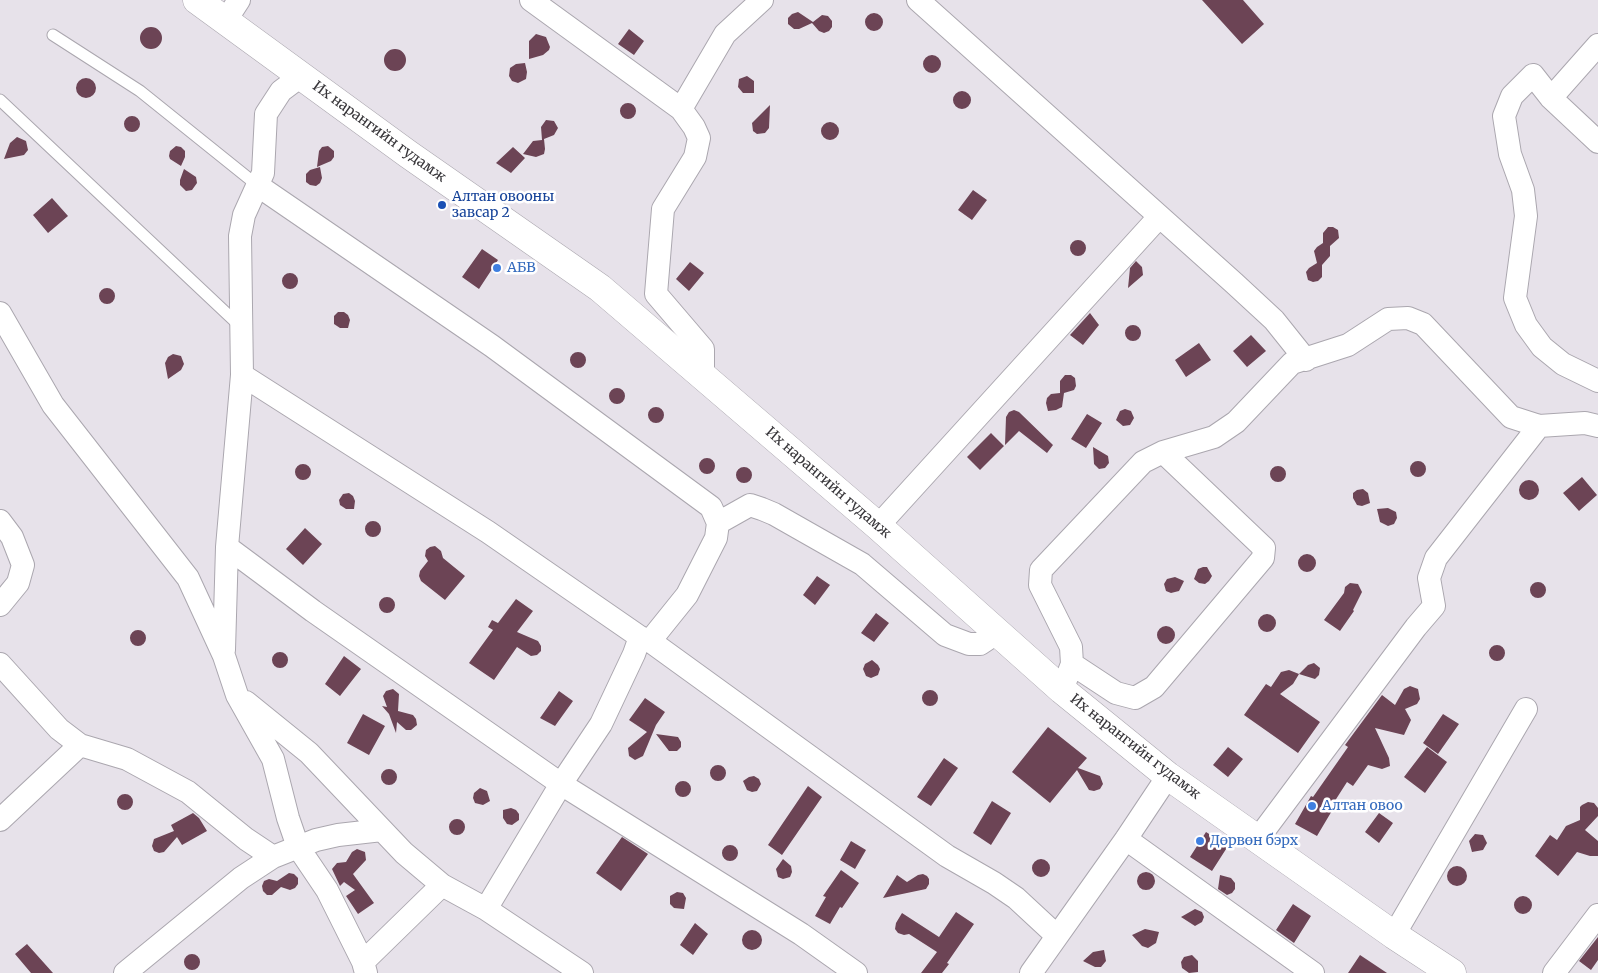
<!DOCTYPE html>
<meta charset="utf-8">
<style>
body{margin:0}
canvas{display:block;background:#e7e2ea}
</style>
<canvas width="1598" height="973"></canvas>
<script>
const g = document.querySelector('canvas').getContext('2d');
g.lineJoin = 'round';
function fillPath(path, color) { g.fillStyle = color; g.fill(path, 'evenodd'); }
const poly = rows => new Path2D(rows.map(r => 'M' + r).join(''));
function stroke(path, color, width, dash) { g.strokeStyle = color; g.lineWidth = width; g.lineCap = dash ? 'butt' : 'round'; g.setLineDash(dash || []); g.stroke(path); }
function label(font, color, halo, rows, align = 'center') {
  g.font = font + ' Merriweather,serif'; g.lineWidth = 5; g.setLineDash([]); g.textBaseline = 'middle'; g.strokeStyle = halo; g.fillStyle = color; for (const [text, x, y, turn = 0] of rows) {
    g.save(); g.translate(x, y); g.rotate((+turn || 0) * Math.PI / 180); g.textAlign = isNaN(turn) ? turn : align; if (halo) g.strokeText(text, 0, 0); g.fillText(text, 0, 0); g.restore();
  }
}
const building = poly([
 [1202,0,1243,0,1264,24,1242,44],
 [798,12,813,22,822,15,828,16,832,21,832,27,829,31,824,33,819,31,812,23,799,29,794,29,788,24,788,18,792,14],
 '865 22a9 9 0 1 1 18 0a9 9 0 1 1-18 0Z',
 '140 38a11 11 0 1 1 22 0a11 11 0 1 1-22 0Z',
 [629,29,644,41,634,55,618,44],
 [536,34,546,37,550,47,549,50,543,55,529,59,529,41],
 '384 60a11 11 0 1 1 22 0a11 11 0 1 1-22 0Z',
 '923 64a9 9 0 1 1 18 0a9 9 0 1 1-18 0Z',
 [525,63,527,72,526,79,518,83,512,81,509,76,510,68,516,64],
 [747,76,754,81,754,93,743,93,738,87,739,79],
 '76 88a10 10 0 1 1 20 0a10 10 0 1 1-20 0Z',
 '953 100a9 9 0 1 1 18 0a9 9 0 1 1-18 0Z',
 '620 111a8 8 0 1 1 16 0a8 8 0 1 1-16 0Z',
 [770,105,769,128,765,133,757,134,753,131,752,123],
 '124 124a8 8 0 1 1 16 0a8 8 0 1 1-16 0Z',
 [546,120,554,121,558,128,554,135,544,139,545,149,544,154,536,157,523,154,533,141,542,140,541,127],
 '821 131a9 9 0 1 1 18 0a9 9 0 1 1-18 0Z',
 [17,137,26,141,28,150,24,155,4,159,10,143],
 [176,146,181,147,185,151,185,157,181,166,170,159,169,156,170,151],
 [328,146,334,151,334,157,331,161,317,167,319,151,322,147],
 [513,147,525,158,511,173,496,163],
 [320,167,322,178,320,183,316,186,310,185,306,182,306,174,310,170],
 [184,169,196,177,197,183,192,190,186,191,180,185,180,180],
 [973,190,987,200,972,220,958,210],
 [52,198,68,216,48,233,33,215],
 [1328,227,1333,227,1338,230,1339,238,1330,246,1330,256,1322,265,1322,277,1318,281,1313,282,1308,280,1306,272,1309,268,1317,263,1314,251,1317,247,1323,243,1323,233],
 '1070 248a8 8 0 1 1 16 0a8 8 0 1 1-16 0Z',
 [482,249,498,260,479,289,462,277],
 [1136,261,1142,267,1143,275,1128,288,1130,268],
 [690,262,704,273,689,291,676,279],
 '282 281a8 8 0 1 1 16 0a8 8 0 1 1-16 0Z',
 '99 296a8 8 0 1 1 16 0a8 8 0 1 1-16 0Z',
 [338,312,344,312,348,315,350,320,348,328,340,328,334,324,334,316],
 [1090,313,1099,325,1083,345,1070,335],
 '1125 333a8 8 0 1 1 16 0a8 8 0 1 1-16 0Z',
 [1251,335,1266,351,1247,367,1233,351],
 [1199,343,1211,360,1186,377,1175,360],
 '570 360a8 8 0 1 1 16 0a8 8 0 1 1-16 0Z',
 [173,354,181,356,184,364,181,370,168,379,165,363,168,357],
 [1065,375,1071,375,1075,378,1076,386,1074,390,1064,393,1062,407,1056,410,1048,411,1046,403,1047,398,1051,394,1060,393,1060,381],
 '609 396a8 8 0 1 1 16 0a8 8 0 1 1-16 0Z',
 '648 415a8 8 0 1 1 16 0a8 8 0 1 1-16 0Z',
 [1125,409,1131,411,1134,418,1130,425,1123,426,1116,420,1120,411],
 [1014,410,1019,412,1053,445,1047,453,1019,431,1005,445,1006,417,1009,412],
 [1087,414,1102,423,1086,448,1071,439],
 [991,433,1004,446,980,470,967,457],
 [1093,447,1108,456,1109,463,1105,468,1099,469,1094,464],
 '699 466a8 8 0 1 1 16 0a8 8 0 1 1-16 0Z',
 '1410 469a8 8 0 1 1 16 0a8 8 0 1 1-16 0Z',
 '295 472a8 8 0 1 1 16 0a8 8 0 1 1-16 0Z',
 '1270 474a8 8 0 1 1 16 0a8 8 0 1 1-16 0Z',
 '736 475a8 8 0 1 1 16 0a8 8 0 1 1-16 0Z',
 [1582,477,1597,495,1579,511,1563,493],
 '1519 490a10 10 0 1 1 20 0a10 10 0 1 1-20 0Z',
 [1363,489,1368,493,1370,503,1362,506,1357,505,1353,498,1353,493,1357,490],
 [349,493,353,496,355,501,354,509,346,509,340,505,339,500,343,494],
 [1388,508,1396,512,1397,518,1394,524,1388,526,1380,522,1377,509],
 '365 529a8 8 0 1 1 16 0a8 8 0 1 1-16 0Z',
 [305,528,322,544,303,565,286,549],
 [435,546,441,551,443,558,465,576,445,600,421,581,419,576,420,571,428,561,425,556,426,550,430,547],
 '1298 563a9 9 0 1 1 18 0a9 9 0 1 1-18 0Z',
 [1203,567,1207,567,1212,576,1209,581,1205,584,1199,583,1194,579,1198,569],
 [817,576,830,585,815,605,803,595],
 [1175,577,1184,581,1179,591,1171,593,1166,591,1164,584,1167,579],
 '1530 590a8 8 0 1 1 16 0a8 8 0 1 1-16 0Z',
 [1350,583,1358,584,1362,592,1353,610,1354,611,1340,631,1324,620,1344,593,1345,587],
 '379 605a8 8 0 1 1 16 0a8 8 0 1 1-16 0Z',
 [516,599,533,611,517,632,538,641,541,646,541,651,537,655,531,656,517,647,494,680,469,663,493,630,488,627,492,620,498,623],
 [876,613,889,623,874,642,861,633],
 '1258 623a9 9 0 1 1 18 0a9 9 0 1 1-18 0Z',
 '1157 635a9 9 0 1 1 18 0a9 9 0 1 1-18 0Z',
 '130 638a8 8 0 1 1 16 0a8 8 0 1 1-16 0Z',
 '1489 653a8 8 0 1 1 16 0a8 8 0 1 1-16 0Z',
 '272 660a8 8 0 1 1 16 0a8 8 0 1 1-16 0Z',
 [344,656,361,669,340,696,325,684],
 [872,660,878,665,880,669,878,675,871,678,866,676,863,669,865,664],
 [1314,663,1320,668,1319,675,1315,679,1299,674,1308,665],
 [1289,670,1299,674,1293,684,1280,694,1320,722,1298,753,1244,715,1266,684,1271,687,1281,672],
 [1410,686,1418,689,1420,699,1417,704,1405,709,1411,720,1404,735,1375,728,1389,758,1390,766,1382,769,1368,765,1353,786,1347,782,1331,807,1333,809,1317,836,1295,824,1311,796,1313,797,1348,747,1345,745,1382,695,1395,705,1404,689],
 [393,689,399,694,398,711,413,715,416,719,417,725,411,730,406,730,397,722,396,733,389,714,382,706,387,707,383,696,386,691],
 '922 698a8 8 0 1 1 16 0a8 8 0 1 1-16 0Z',
 [559,691,573,701,555,726,540,718],
 [645,698,665,712,656,725,643,756,635,760,629,756,628,748,647,732,629,720],
 [363,714,385,726,369,755,347,743],
 [1443,714,1459,724,1438,754,1423,743],
 [1048,727,1087,758,1078,768,1100,776,1103,784,1100,789,1094,791,1089,790,1077,770,1050,803,1012,772],
 [656,734,678,737,681,742,681,747,677,751,669,751],
 [1228,747,1243,759,1228,777,1213,765],
 [1427,747,1447,762,1425,793,1404,777],
 [944,758,958,768,931,806,917,797],
 '710 773a8 8 0 1 1 16 0a8 8 0 1 1-16 0Z',
 '381 777a8 8 0 1 1 16 0a8 8 0 1 1-16 0Z',
 [754,776,759,779,761,784,757,791,752,792,747,790,743,781,749,777],
 '675 789a8 8 0 1 1 16 0a8 8 0 1 1-16 0Z',
 [808,786,822,797,782,855,768,845],
 [480,788,487,791,490,801,483,805,475,803,473,798,474,793],
 '117 802a8 8 0 1 1 16 0a8 8 0 1 1-16 0Z',
 [992,801,1011,813,991,845,973,833],
 [1588,802,1594,803,1598,808,1598,816,1585,830,1598,841,1598,856,1590,856,1577,852,1558,876,1535,856,1550,835,1557,840,1566,826,1580,820,1580,807,1582,805],
 [511,808,516,810,519,814,519,820,512,825,507,824,503,818,503,810],
 [193,813,199,818,207,831,182,845,177,837,164,852,159,853,154,851,152,846,154,839,174,831,171,825],
 [1379,813,1393,823,1379,843,1365,832],
 '449 827a8 8 0 1 1 16 0a8 8 0 1 1-16 0Z',
 [1206,832,1228,846,1212,871,1190,857],
 [1475,834,1483,835,1487,843,1483,850,1472,852,1469,841],
 [622,837,648,854,621,891,596,873],
 [851,841,866,850,855,869,840,860],
 '722 853a8 8 0 1 1 16 0a8 8 0 1 1-16 0Z',
 [357,849,365,852,366,860,353,874,374,903,358,914,346,896,355,890,344,882,340,886,332,869,337,863,346,862,352,852],
 '1032 868a9 9 0 1 1 18 0a9 9 0 1 1-18 0Z',
 [783,859,791,866,792,872,790,877,783,879,778,877,776,869],
 '1447 876a10 10 0 1 1 20 0a10 10 0 1 1-20 0Z',
 [841,870,859,883,842,908,840,907,830,924,815,916,826,897,823,896],
 '1137 881a9 9 0 1 1 18 0a9 9 0 1 1-18 0Z',
 [289,873,294,874,298,878,298,884,295,888,290,890,281,887,272,895,267,895,263,891,262,886,264,881,269,879,277,881],
 [923,874,927,876,929,879,929,884,926,889,883,898,897,875,907,882,918,875],
 [1220,875,1231,878,1235,883,1235,889,1232,893,1227,895,1218,889],
 [677,892,683,893,686,898,684,909,674,908,670,904,670,896],
 '1514 905a9 9 0 1 1 18 0a9 9 0 1 1-18 0Z',
 [1293,904,1311,916,1294,943,1276,930],
 [1195,909,1202,912,1204,917,1202,922,1195,926,1181,917],
 [956,912,974,924,947,963,949,964,942,973,921,973,937,952,909,934,904,935,898,933,895,929,896,923,902,913,939,937],
 [695,923,708,934,693,955,680,945],
 [1145,929,1159,932,1156,943,1148,948,1142,946,1132,935],
 '742 940a10 10 0 1 1 20 0a10 10 0 1 1-20 0Z',
 [1598,937,1598,960,1591,970,1579,961],
 [27,944,53,973,31,973,15,954],
 [1104,950,1106,961,1101,967,1095,967,1083,961,1093,952],
 '184 962a8 8 0 1 1 16 0a8 8 0 1 1-16 0Z',
 [1192,955,1198,961,1198,972,1189,973,1182,968,1181,962,1184,957],
 [1360,955,1387,973,1348,973]
]);
const lane = poly([
 [53,35,140,91,257,185],
 [0,100,240,326]
]);
const street = poly([
 [531,0,681,109,694,127,699,138,695,157,663,209,656,294,703,349,703,375],
 [918,0,1234,283,1274,320,1306,360],
 [226,20,239,0],
 [1551,98,1598,45],
 [681,109,725,34,762,0],
 [1598,142,1551,98,1533,75,1512,96,1504,116,1510,154,1523,190,1526,216,1515,298,1526,325,1542,347,1563,364,1598,381],
 [257,185,492,346,711,507,718,523,716,538,687,595,650,641],
 [0,313,53,405,188,578,224,656,237,695,273,759,288,818,298,847,327,890,363,962,366,973],
 [242,375,488,532,640,637],
 [0,521,12,537,23,565,18,583,0,605],
 [718,523,750,505,762,509,774,514,862,564,945,635,969,644,980,644,998,632],
 [878,526,1159,217],
 [227,547,313,611,561,784,801,934,856,973],
 [224,650,227,547,242,375,240,236,244,215,263,173,266,114,281,91,301,76],
 [0,664,59,729,80,745,127,759,188,792,246,839,273,857],
 [1072,664,1116,693,1135,698,1154,687,1263,558,1264,548,1163,452],
 [1062,690,1072,664,1071,647,1040,585,1041,570,1143,462,1163,452,1214,437,1236,422,1292,363,1348,345,1388,319,1408,318,1423,324,1511,417,1539,426,1585,423,1598,426],
 [246,702,309,753,404,853,442,885,486,909,582,973],
 [0,820,80,745],
 [1126,839,1313,973],
 [1257,840,1416,627,1434,606,1429,578,1436,558,1539,426],
 [486,909,561,784,601,724,634,654,640,637,650,641,947,856,994,883,1016,898,1057,936],
 [1394,935,1526,709],
 [363,962,442,885],
 [125,973,241,878,273,857,316,840,338,835,382,830],
 [1031,973,1126,839,1168,776],
 [1554,973,1598,915]
]);
const secondary = poly([
 [197,0,408,154,600,288,878,526,1062,690,1168,776,1394,935,1452,973]
]);
const markers = [
 [442,205,5,"#1a4fb4"],
 [497,268,5,"#3f7fe0"],
 [1312,806,5,"#3f7fe0"],
 [1200,841,5,"#3f7fe0"]
];
const streetNames = [
 ["Их нарангийн гудамж",379,132,36],
 ["Их нарангийн гудамж",828,483,41],
 ["Их нарангийн гудамж",1135,747,38]
];
const transitNames = [
 ["Алтан овооны",452,197],
 ["завсар 2",452,213]
];
const shopNames = [
 ["АБВ",507,268],
 ["Алтан овоо",1322,806],
 ["Дөрвөн бэрх",1210,841]
];
fillPath(building, '#6c4455');
stroke(lane, '#aba7af', 13);
stroke(street, '#aba7af', 24);
stroke(secondary, '#aba7af', 29);
stroke(lane, '#fff', 11);
stroke(street, '#fff', 22);
stroke(secondary, '#fff', 28);
for (const [x, y, r, color] of markers) { const dot = new Path2D(); dot.arc(x, y, r, 0, 2 * Math.PI); g.fillStyle = color; g.fill(dot); stroke(dot, '#fff', 2); }
label('14px', '#373539', '#fff', streetNames);
label('14px', '#164399', '#fff', transitNames, 'left');
label('14px', '#366cbe', '#fff', shopNames, 'left');
</script>
